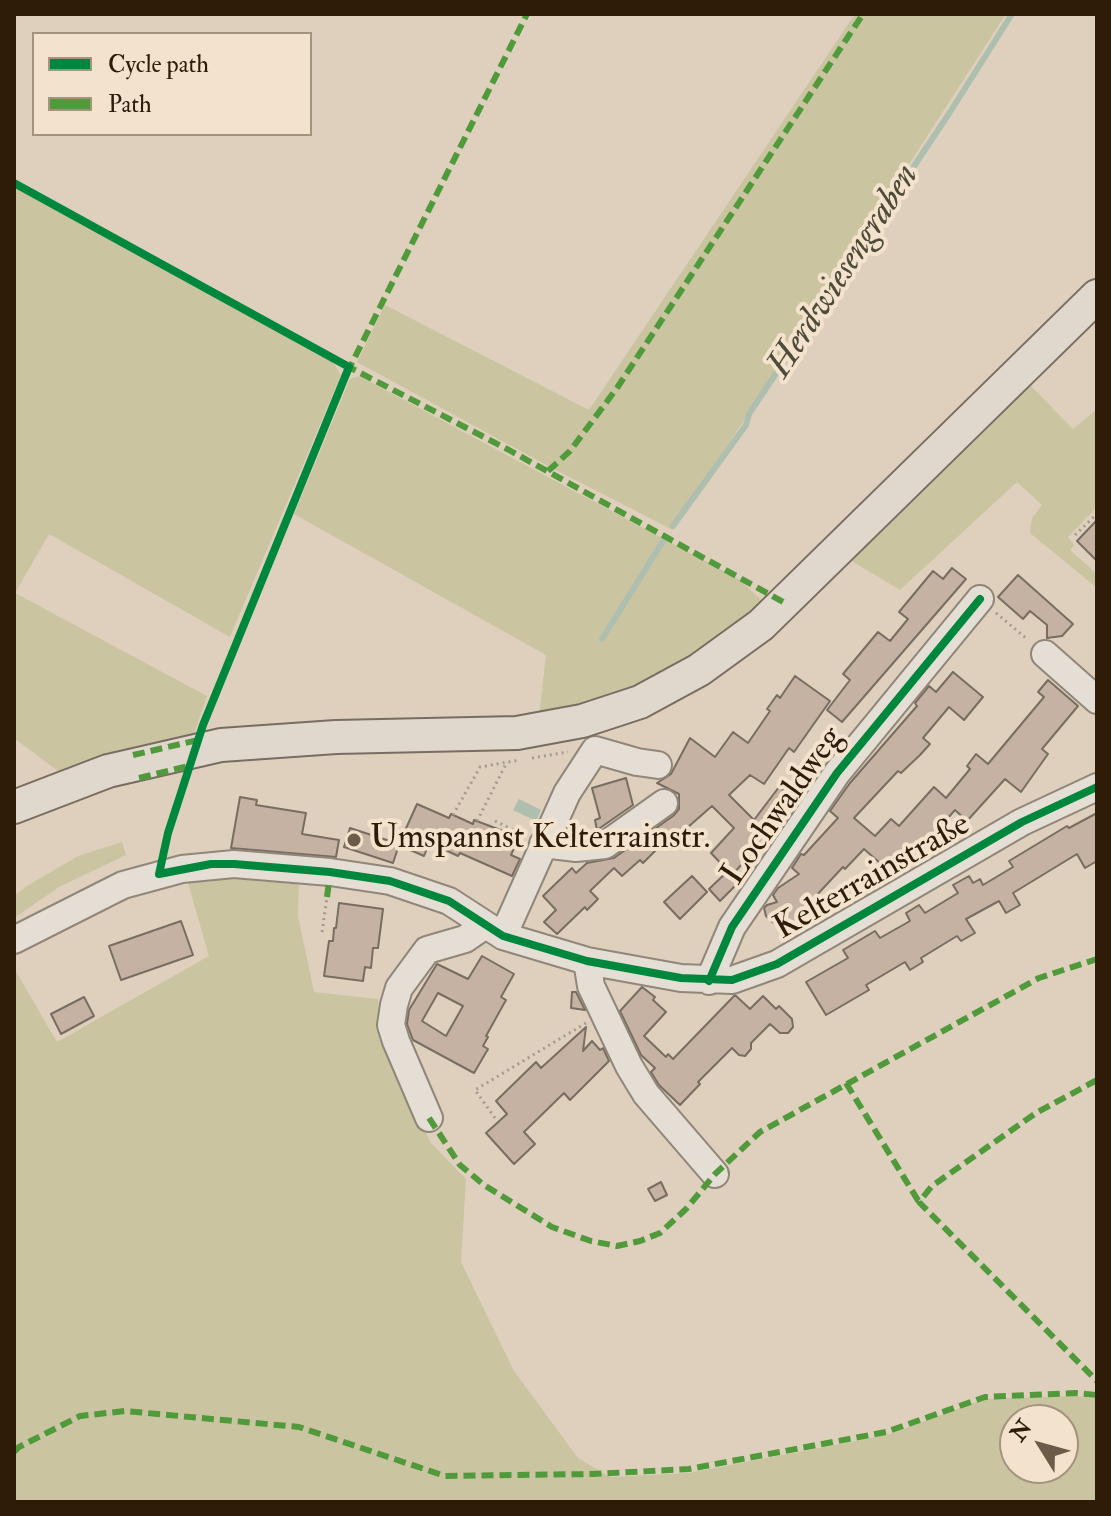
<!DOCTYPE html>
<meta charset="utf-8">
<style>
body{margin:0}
#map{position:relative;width:1111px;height:1516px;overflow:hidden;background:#dfd0bd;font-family:"IM FELL Double Pica",serif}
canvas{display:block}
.frame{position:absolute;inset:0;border:16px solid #2e1c09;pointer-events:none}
.legend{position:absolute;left:32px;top:32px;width:280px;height:104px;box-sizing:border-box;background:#f3e2cc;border:2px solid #a4937e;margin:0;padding:10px 14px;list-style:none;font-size:24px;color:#2e1c09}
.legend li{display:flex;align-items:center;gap:16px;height:40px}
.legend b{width:40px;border:2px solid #a4937e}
.north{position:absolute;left:999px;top:1404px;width:80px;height:80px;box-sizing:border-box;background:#f3e2cc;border:2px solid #a4937e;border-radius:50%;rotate:307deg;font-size:22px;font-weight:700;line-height:32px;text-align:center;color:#2e1c09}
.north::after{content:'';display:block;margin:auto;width:28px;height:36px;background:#6c5b48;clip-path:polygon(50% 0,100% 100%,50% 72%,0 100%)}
</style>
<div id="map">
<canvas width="1111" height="1516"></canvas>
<div class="frame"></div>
<ul class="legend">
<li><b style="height:10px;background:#00873e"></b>Cycle path</li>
<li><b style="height:10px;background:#509a3b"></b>Path</li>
</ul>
<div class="north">N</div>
</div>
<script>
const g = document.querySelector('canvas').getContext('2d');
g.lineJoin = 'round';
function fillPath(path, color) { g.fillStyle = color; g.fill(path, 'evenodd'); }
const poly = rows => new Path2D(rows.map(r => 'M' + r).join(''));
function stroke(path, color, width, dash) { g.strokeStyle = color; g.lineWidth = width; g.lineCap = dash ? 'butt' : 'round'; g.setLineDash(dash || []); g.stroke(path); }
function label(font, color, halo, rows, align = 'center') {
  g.font = font + ' "IM FELL Double Pica",serif'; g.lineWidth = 8; g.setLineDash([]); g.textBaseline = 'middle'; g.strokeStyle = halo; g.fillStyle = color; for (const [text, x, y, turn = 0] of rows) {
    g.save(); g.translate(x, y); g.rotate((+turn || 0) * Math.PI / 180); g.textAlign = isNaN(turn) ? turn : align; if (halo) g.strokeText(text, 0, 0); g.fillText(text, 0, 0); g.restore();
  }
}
const green = poly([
 [855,14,1006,14,673,530,548,466,357,362,385,305,589,410],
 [14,187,333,362,341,375,230,637,49,534,15,593,207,696,194,734,132,747,62,774,14,738],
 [359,376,737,578,767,605,680,671,606,704,539,717,546,655,294,514,350,379],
 [1026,381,1073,429,1097,409,1097,507,1068,537,1074,545,1070,550,1097,574,1097,588,1030,533,1032,518,1042,505,1017,482,900,590,850,560],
 [122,842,126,855,59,887,14,918,14,896,27,886,78,856],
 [186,876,299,876,298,916,314,992,378,999,381,1036,410,1102,431,1143,466,1179,461,1262,514,1371,578,1458,610,1477,689,1473,887,1435,985,1399,1073,1396,1097,1398,1097,1502,14,1502,14,968,57,1042,209,956],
 [1015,1420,1063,1420,1063,1468,1015,1468]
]);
const water = poly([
 [519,799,541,810,536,821,513,810]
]);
const stream = poly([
 [673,526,746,425,749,414,950,112,1012,14],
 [602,639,663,541]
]);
const building = poly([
 [1097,520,1097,561,1077,541,1097,520],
 [952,568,966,579,842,722,827,710,850,680,843,674,878,632,890,641,908,619,899,612,933,571,943,579,952,568],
 [1018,575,1073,624,1062,636,1047,638,1047,625,1030,611,1023,619,998,597,1018,575],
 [953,672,983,697,964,720,949,707,923,738,930,744,920,755,901,773,898,771,854,818,875,836,891,819,899,826,934,787,946,798,970,769,967,766,976,754,988,764,1044,697,1038,692,1048,680,1078,706,1042,749,1048,754,1021,792,1005,779,967,821,955,810,931,837,929,835,915,851,909,846,888,870,864,849,845,869,843,867,814,898,816,900,787,934,782,919,775,924,766,916,764,908,767,905,777,902,773,895,778,888,799,874,792,868,801,854,804,855,838,818,830,811,850,783,917,706,915,703,929,686,936,692,953,672],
 [795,676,830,701,794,752,789,748,764,784,750,775,729,795,754,820,779,787,793,797,766,833,769,835,732,875,739,882,720,901,709,889,728,871,711,853,734,828,712,806,663,849,660,846,643,863,640,860,622,876,614,868,590,891,598,899,587,910,585,907,557,934,544,922,556,910,543,896,572,868,576,873,587,863,614,858,673,816,679,809,679,794,657,783,671,774,690,738,715,757,733,732,748,743,770,711,767,709,777,695,780,698,795,676],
 [626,778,633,805,597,830,595,820,600,818,592,788,626,778],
 [240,797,257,800,256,805,306,813,302,834,339,840,336,857,231,848,240,797],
 [417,804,449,818,451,814,473,824,474,820,519,837,511,855,520,859,512,876,460,853,458,856,437,846,435,849,428,846,424,856,399,845,393,863,344,847,350,828,399,844,417,804],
 [1097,813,1097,861,1085,868,1077,854,1013,893,1020,905,1006,913,999,901,966,919,975,933,961,941,957,936,921,958,923,962,910,970,905,962,866,985,869,990,826,1015,806,982,848,958,843,950,875,931,880,938,910,921,906,913,919,905,925,913,958,893,953,885,969,876,973,883,980,879,983,885,1013,867,1009,861,1067,826,1069,828,1097,813],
 [692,876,707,892,680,919,664,902,692,876],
 [339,903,383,909,378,948,373,948,371,968,365,967,363,981,324,976,329,941,333,941,334,928,336,928,339,903],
 [181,921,193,955,121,980,109,946,181,921],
 [482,956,514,974,501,997,506,1000,486,1036,488,1037,483,1046,488,1049,474,1073,413,1040,407,1024,409,1010,437,964,468,979,482,956],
 [438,993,463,1006,446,1036,422,1021,438,993],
 [642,987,655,997,653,1000,666,1012,644,1036,666,1057,668,1054,673,1059,735,995,750,1009,763,996,776,1009,779,1006,792,1019,793,1027,788,1033,780,1033,770,1024,751,1043,751,1049,745,1056,739,1055,732,1048,698,1082,700,1084,680,1105,659,1085,651,1072,655,1068,641,1055,620,1011,642,987],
 [572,992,576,992,585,1010,571,1008,572,992],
 [84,997,94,1016,61,1034,51,1014,84,997],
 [586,1027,583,1051,592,1041,600,1050,603,1048,609,1061,570,1100,564,1093,524,1132,535,1144,514,1164,486,1133,507,1114,496,1101,536,1062,541,1068,586,1027],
 [661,1182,667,1195,655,1201,648,1189,661,1182]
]);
const path = poly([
 [1075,535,1097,514],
 [996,613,1027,639],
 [532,758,568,752],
 [453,815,480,767,520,760],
 [477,821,507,762],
 [495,821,524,835],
 [322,932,327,897],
 [495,1118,475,1090,586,1023]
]);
const minor = poly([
 [1045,654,1097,700],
 [543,844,576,848,605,845,664,803],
 [503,936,567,793,595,750,637,762,658,765],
 [14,940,123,885,182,869,234,864,330,872,390,881,449,901,503,936,587,961,681,978,732,980,777,964,1022,822,1097,787],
 [587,961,591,986,629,1066,646,1094,715,1174],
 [709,981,732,927,837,773,980,599],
 [429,1118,396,1041,391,1025,394,1005,399,988,427,950,465,939,484,926]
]);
const major = poly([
 [14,807,108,771,221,745,336,737,517,733,582,721,640,702,699,670,761,625,1097,296]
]);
const quiet = poly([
 [345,365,509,450,785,603],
 [347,373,527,14],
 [548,471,570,451,617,388,863,14],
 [133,755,198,740],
 [139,778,188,766],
 [327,897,329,882],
 [1097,1080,1036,1113,932,1186,919,1202,1097,1381],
 [846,1083,919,1202],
 [429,1118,460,1165,484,1185,552,1227,591,1241,617,1246,640,1241,660,1233,686,1209,715,1174,760,1132,1039,978,1097,959],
 [14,1452,19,1447,80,1416,125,1411,299,1427,445,1476,593,1474,689,1469,886,1432,985,1397,1076,1393,1097,1395]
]);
const cycleway = poly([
 [14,183,349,367,203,725,168,833,159,874,211,864,234,864,330,872,390,881,449,901,503,936,587,961,681,978,732,980,777,964,1022,822,1097,787],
 [709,981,732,927,837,773,980,599]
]);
const markers = [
 [354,840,8,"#6c5b48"]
];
const streetNames = [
 ["Lochwaldweg",784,807,-55],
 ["Kelterrainstraße",873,878,-30]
];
const poiNames = [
 ["Umspannst Kelterrainstr.",370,840]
];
const waterNames = [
 ["Herdwiesengraben",845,272,-57]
];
fillPath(green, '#cac4a1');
fillPath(water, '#aebfaf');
stroke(stream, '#aebfaf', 6);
fillPath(building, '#c6b2a2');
stroke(building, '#776d61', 2);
stroke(minor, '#908679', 30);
stroke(major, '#776d61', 36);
stroke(path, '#a39b92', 3, [2, 4]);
stroke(minor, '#e5ded5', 26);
stroke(major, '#e1d8cd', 32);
stroke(quiet, '#509a3b', 6, [12, 6]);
stroke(cycleway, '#00873e', 8);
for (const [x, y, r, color] of markers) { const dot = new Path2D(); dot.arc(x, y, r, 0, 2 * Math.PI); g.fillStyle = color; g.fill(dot); stroke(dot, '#f3e2cc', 3); }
label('34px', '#2e1c09', '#f3e2cc', streetNames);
label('34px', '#2e1c09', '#f3e2cc', poiNames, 'left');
label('italic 36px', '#4e4b39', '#f3e2cc', waterNames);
</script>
